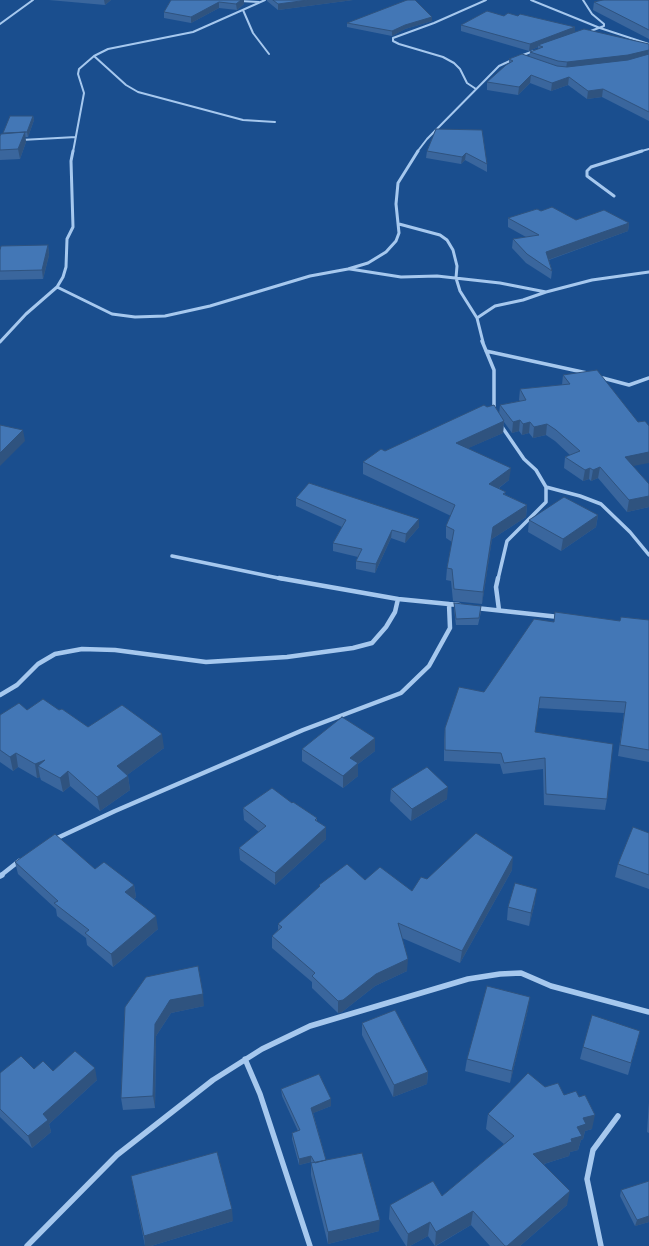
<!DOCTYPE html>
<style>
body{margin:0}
canvas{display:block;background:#1a4e8e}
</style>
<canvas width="649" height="1246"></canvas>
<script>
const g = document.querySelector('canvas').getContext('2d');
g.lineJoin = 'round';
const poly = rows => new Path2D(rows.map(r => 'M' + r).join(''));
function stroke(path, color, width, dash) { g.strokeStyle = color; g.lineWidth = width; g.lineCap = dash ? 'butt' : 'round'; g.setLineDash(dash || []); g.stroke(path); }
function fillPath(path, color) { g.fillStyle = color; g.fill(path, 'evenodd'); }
const minorFar4 = poly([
 [531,0,600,28,649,44],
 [583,0,592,14,604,24,604,26,588,32],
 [240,1,259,2],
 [243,10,253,33,269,54],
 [0,24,33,0],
 [94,56,126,85,138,92,243,120,275,122],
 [520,56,534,51],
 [476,89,467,83,460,69,454,63,443,57,399,44,393,41,393,38,434,23,486,0],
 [21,140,76,137],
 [73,152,84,93,78,74,79,69,94,56,108,49,193,32,265,0],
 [417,152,427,139,499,66,514,59],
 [638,152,649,149]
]);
const minorFar3 = poly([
 [614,196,587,176,587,171,591,167,642,151],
 [399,224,440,235,447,240,453,250,457,266,456,278,460,291,477,318,483,342],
 [350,269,401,277,437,276,500,283,546,292],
 [57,287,112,314,135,317,165,316,210,306,310,276,348,269,368,263,386,252,396,241,399,233,396,204,398,183,418,151],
 [477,318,495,306,523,300,546,292,592,280,649,272],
 [0,342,26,314,57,287,63,277,66,267,67,239,73,227,71,161,73,151]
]);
const minorFar2 = poly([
 [482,341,494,370,494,411],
 [486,351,587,373],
 [599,377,629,385,649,378],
 [546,487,580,496,601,504,630,532,649,555],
 [172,556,283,579],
 [498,579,507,541,546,502,546,487,536,470,524,459,500,424]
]);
const minorFar1 = poly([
 [279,578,398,599,459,605],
 [498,578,496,587,499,610],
 [476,608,559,617],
 [0,695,17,685,38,664,55,654,82,649,115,650,206,662,287,657,353,648,372,643,386,627,395,612,398,599],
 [53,840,115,811,303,730,401,693,429,666,450,628,449,604],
 [0,876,19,861]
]);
const minor = poly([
 [0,876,2,875],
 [245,1059,260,1094,310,1246],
 [27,1246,117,1155,213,1080,262,1049,310,1026,468,979,500,974,521,973,551,986,649,1012],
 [601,1246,587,1179,593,1150,618,1116]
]);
const wall = poly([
 [49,0,111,0,105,5],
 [171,0,244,0,244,4,237,10,219,8,191,23,164,18,164,12],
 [267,0,353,0,278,10,267,1],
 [649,0,649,39,593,10,594,2],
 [504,16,575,27,575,32,649,44,649,121,602,97,587,99,568,85,551,91,530,83,518,95,487,90,487,82,509,63,509,59,529,57,530,52,538,49,538,47,529,51,461,31,461,25],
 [432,17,432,21,405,29,392,36,347,27,347,23],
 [33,116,34,120,28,137,25,137,26,142,20,159,0,160,0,136],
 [436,129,487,164,487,172,465,160,461,164,426,158,427,151],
 [541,211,576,220,629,223,628,231,549,260,552,271,551,279,526,263,512,248,513,239,526,237,508,227,508,218],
 [48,245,49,255,43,279,0,280,0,250],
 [563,375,633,466,649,484,649,507,627,512,598,478,591,481,589,479,583,481,564,468,565,457,570,455,555,441,546,435,533,438,529,433,522,435,519,431,512,433,504,422,503,433,468,448,509,480,499,488,506,495,527,505,526,517,492,539,482,604,453,601,451,581,446,580,447,568,452,542,446,538,446,526,451,516,363,474,363,462,385,451,499,414,500,405,520,401,519,400,520,389,562,385],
 [296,498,419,527,405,543,391,538,375,573,356,569,356,561,358,557,333,551,333,543,342,527,296,506],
 [598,515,596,527,561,551,528,532,529,520],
 [454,603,481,612,478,625,456,625,454,609],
 [621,617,649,620,649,762,618,756,624,713,538,708,535,732,607,799,605,810,544,805,543,769,503,774,500,764,444,761,444,739,445,728,484,692,554,622,620,621],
 [27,710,59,710,88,727,164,748,127,775,128,776,130,790,100,811,70,786,63,792,41,780,40,777,37,778,18,767,13,771,0,762,0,715],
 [375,738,375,751,358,764,358,776,343,788,302,761,302,749],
 [391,789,447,799,411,821,390,801],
 [292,803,317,818,317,821,326,839,275,885,240,860,239,848,259,832,244,820,243,808],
 [649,833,649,889,615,877,618,864],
 [15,862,95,869,134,885,136,897,134,899,158,929,113,967,87,945,86,938,57,916,56,909,18,874],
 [512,870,460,963,402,938,407,971,375,986,342,1012,338,1013,312,988,312,982,272,948,272,936,278,930,278,924,319,888,319,885,365,880,412,891,427,879],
 [535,902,529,926,507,920,508,907],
 [204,1006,171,1013,156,1036,155,1108,123,1110,121,1098,125,1007],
 [528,1009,510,1083,465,1071,467,1059],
 [362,1023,428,1072,427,1084,393,1097,362,1035],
 [640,1031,628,1075,580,1059,583,1047],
 [34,1069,53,1071,97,1080,49,1124,51,1132,32,1148,0,1117,0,1073],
 [545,1087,564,1095,592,1129,585,1131,583,1139,581,1140,578,1150,570,1152,569,1156,544,1164,567,1205,520,1246,490,1246,471,1225,436,1246,435,1246,428,1236,410,1246,406,1246,389,1219,390,1205,442,1196,504,1144,486,1129,488,1114],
 [281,1089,331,1106,313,1113,326,1160,379,1231,328,1244,311,1175,311,1163,312,1163,311,1162,299,1165,292,1139,292,1133,298,1131,282,1096],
 [649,1102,649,1133,647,1132],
 [131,1176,233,1221,151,1246,145,1246],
 [621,1190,649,1222,635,1226,620,1196]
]);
const shadedWall = poly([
 [104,0,111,0,105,5],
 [241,0,244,0,244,4,237,10,236,4],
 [308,0,353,0,278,10,278,4],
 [219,2,219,8,191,23,191,17],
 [432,17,432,21,405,29,392,36,392,31,405,25],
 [575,27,575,34,538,45,538,47,529,51,530,44],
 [649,50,648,58,566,69,567,62],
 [531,75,530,83,518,95,519,87],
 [569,77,568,85,551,91,552,83],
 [603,89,602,97,587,99,588,91],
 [33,116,34,120,28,137,27,132],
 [25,132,26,142,20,159,18,149],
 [466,153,465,160,461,164,462,157],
 [629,223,628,231,545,261,546,252],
 [48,245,49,255,43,279,42,270],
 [520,420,519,431,512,433,513,422],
 [504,421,503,433,455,454,456,443],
 [530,422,529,433,522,435,523,424],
 [547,424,546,435,533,438,534,427],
 [23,430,25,441,0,466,0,453],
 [649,452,649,463,623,468,625,457],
 [600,467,598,478,591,481,593,470],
 [511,468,509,480,488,496,489,484],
 [590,468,589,479,583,481,585,470],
 [649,496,649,507,627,512,629,500],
 [527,505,526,517,492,539,482,604,483,592,493,527],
 [598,515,596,527,561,551,563,539],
 [419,519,419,527,405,543,406,534],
 [392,530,391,538,375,573,376,564],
 [162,734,164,748,119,781,117,766],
 [375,738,375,751,358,764,358,776,343,788,343,776,350,758],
 [16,753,18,767,13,771,10,757],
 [45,760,38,766,40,777,37,778,35,764],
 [68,771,70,786,63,792,60,778],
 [128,776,130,790,100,811,97,797],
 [448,787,447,799,411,821,412,809],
 [326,827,326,839,275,885,275,873],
 [513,857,512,870,460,963,462,951],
 [134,885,136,897,127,905,125,892],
 [537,889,535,902,529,926,531,913],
 [156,916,158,929,113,967,111,954],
 [408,959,407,971,375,986,342,1012,338,1013,338,1001,376,974],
 [203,994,204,1006,171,1013,156,1036,155,1108,153,1096,155,1024,170,1000],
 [530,997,528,1009,510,1083,512,1071],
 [95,1068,97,1080,49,1124,51,1132,32,1148,28,1136,43,1114],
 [428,1072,427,1084,393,1097,394,1085],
 [331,1099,331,1106,311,1114,311,1108],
 [595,1115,592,1129,585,1131,583,1139,581,1140,578,1150,570,1152,569,1156,531,1168,533,1154,571,1139,583,1118],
 [311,1156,311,1162,299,1165,299,1159],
 [570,1191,567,1205,520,1246,507,1246],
 [232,1209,233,1221,151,1246,145,1246,144,1236],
 [473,1211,471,1225,435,1246,436,1232],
 [649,1216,649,1222,635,1226,637,1220],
 [380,1220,379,1231,328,1244,328,1232],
 [430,1222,428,1236,410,1246,407,1246,408,1234]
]);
const building = poly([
 [171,0,241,0,236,4,219,2,191,17,164,12,171,0],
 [273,0,308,0,278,4,273,0],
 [407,0,415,0,432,17,405,25,392,31,347,23,407,0],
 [603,0,649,0,649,30,594,2,603,0],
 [487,11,504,16,508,13,518,16,520,14,575,27,530,44,461,25,487,11],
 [584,29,649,44,649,50,628,55,567,62,558,61,530,52,543,47,538,45,584,29],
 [522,54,557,66,567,67,628,60,649,54,649,112,603,89,588,91,569,77,552,83,531,75,519,87,487,82,506,65,513,61,509,59,522,54],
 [10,116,33,116,27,132,3,133,10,116],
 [436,129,482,130,487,164,466,153,462,157,427,151,436,129],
 [25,132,18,149,0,150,0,136,1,134,25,132],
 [552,207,576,220,604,210,629,223,546,252,552,271,527,254,513,239,539,235,508,218,537,209,541,211,552,207],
 [48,245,42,270,0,271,0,250,1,246,48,245],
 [597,370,638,422,645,421,649,426,649,452,625,457,649,484,649,496,629,500,600,467,593,470,590,468,585,470,565,457,580,451,556,430,547,424,534,427,530,422,523,424,520,420,513,422,500,405,526,400,520,389,570,384,563,375,597,370],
 [484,405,487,407,494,405,504,421,456,443,511,468,489,484,506,492,503,494,527,505,493,527,483,592,454,589,452,569,447,568,454,530,446,526,455,505,363,462,381,449,385,451,484,405],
 [0,425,23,430,0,453,0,425],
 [309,483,419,519,406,534,392,530,376,564,356,561,362,549,333,543,346,520,296,498,309,483],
 [564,497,598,515,563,539,529,520,564,497],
 [454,603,481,606,479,618,456,619,454,603],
 [555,612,620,621,621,617,649,620,649,750,620,745,626,702,540,697,535,732,613,744,607,799,546,794,545,758,504,763,501,753,445,750,445,728,459,687,484,692,534,619,554,622,555,612],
 [43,699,59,710,62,709,88,727,122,705,162,734,117,766,128,776,97,797,68,771,60,778,38,766,45,760,35,764,16,753,10,757,0,750,0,715,19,703,27,710,43,699],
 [342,717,375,738,350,758,358,763,343,776,302,749,342,717],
 [427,767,448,787,412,809,391,789,427,767],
 [272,788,292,803,293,802,317,818,315,820,326,827,275,873,239,848,266,826,243,808,272,788],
 [633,827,649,833,649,875,618,864,633,827],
 [476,833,513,857,462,951,398,923,408,959,376,974,343,1000,338,1001,312,976,315,973,272,936,282,927,278,924,320,886,319,885,347,864,365,880,380,867,412,891,421,877,427,879,476,833],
 [55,834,95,869,104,862,134,885,125,892,156,916,111,954,85,933,89,930,54,903,58,901,15,862,55,834],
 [515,883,537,889,531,913,508,907,515,883],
 [198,966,203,994,170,1000,155,1024,153,1096,121,1098,125,1007,146,977,198,966],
 [487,986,530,997,512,1071,467,1059,487,986],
 [395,1010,428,1072,394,1085,362,1023,395,1010],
 [592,1015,640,1031,631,1063,583,1047,592,1015],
 [75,1051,95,1068,43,1114,48,1120,28,1136,0,1109,0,1073,21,1056,34,1069,43,1061,53,1071,75,1051],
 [528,1073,545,1087,558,1083,564,1095,576,1091,579,1097,585,1095,595,1115,583,1118,586,1124,577,1127,582,1136,571,1139,572,1142,533,1154,570,1191,507,1246,505,1246,473,1211,436,1232,430,1222,408,1234,390,1205,433,1181,442,1196,514,1136,488,1114,528,1073],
 [319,1074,331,1099,311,1108,326,1160,315,1163,311,1156,299,1159,292,1133,300,1130,281,1089,319,1074],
 [217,1152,232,1209,144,1236,131,1176,217,1152],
 [362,1153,380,1220,328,1232,311,1163,362,1153],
 [649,1181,649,1216,637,1220,621,1190,649,1181]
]);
stroke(minorFar4, '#a6c8ee', 2);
stroke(minorFar3, '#a6c8ee', 3);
stroke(minorFar2, '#a6c8ee', 3.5);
stroke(minorFar1, '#a6c8ee', 4.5);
stroke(minor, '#a6c8ee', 5.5);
fillPath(wall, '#3a669d');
fillPath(shadedWall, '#2f537f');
fillPath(building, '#4377b6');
stroke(building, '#2f537f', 1);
</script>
